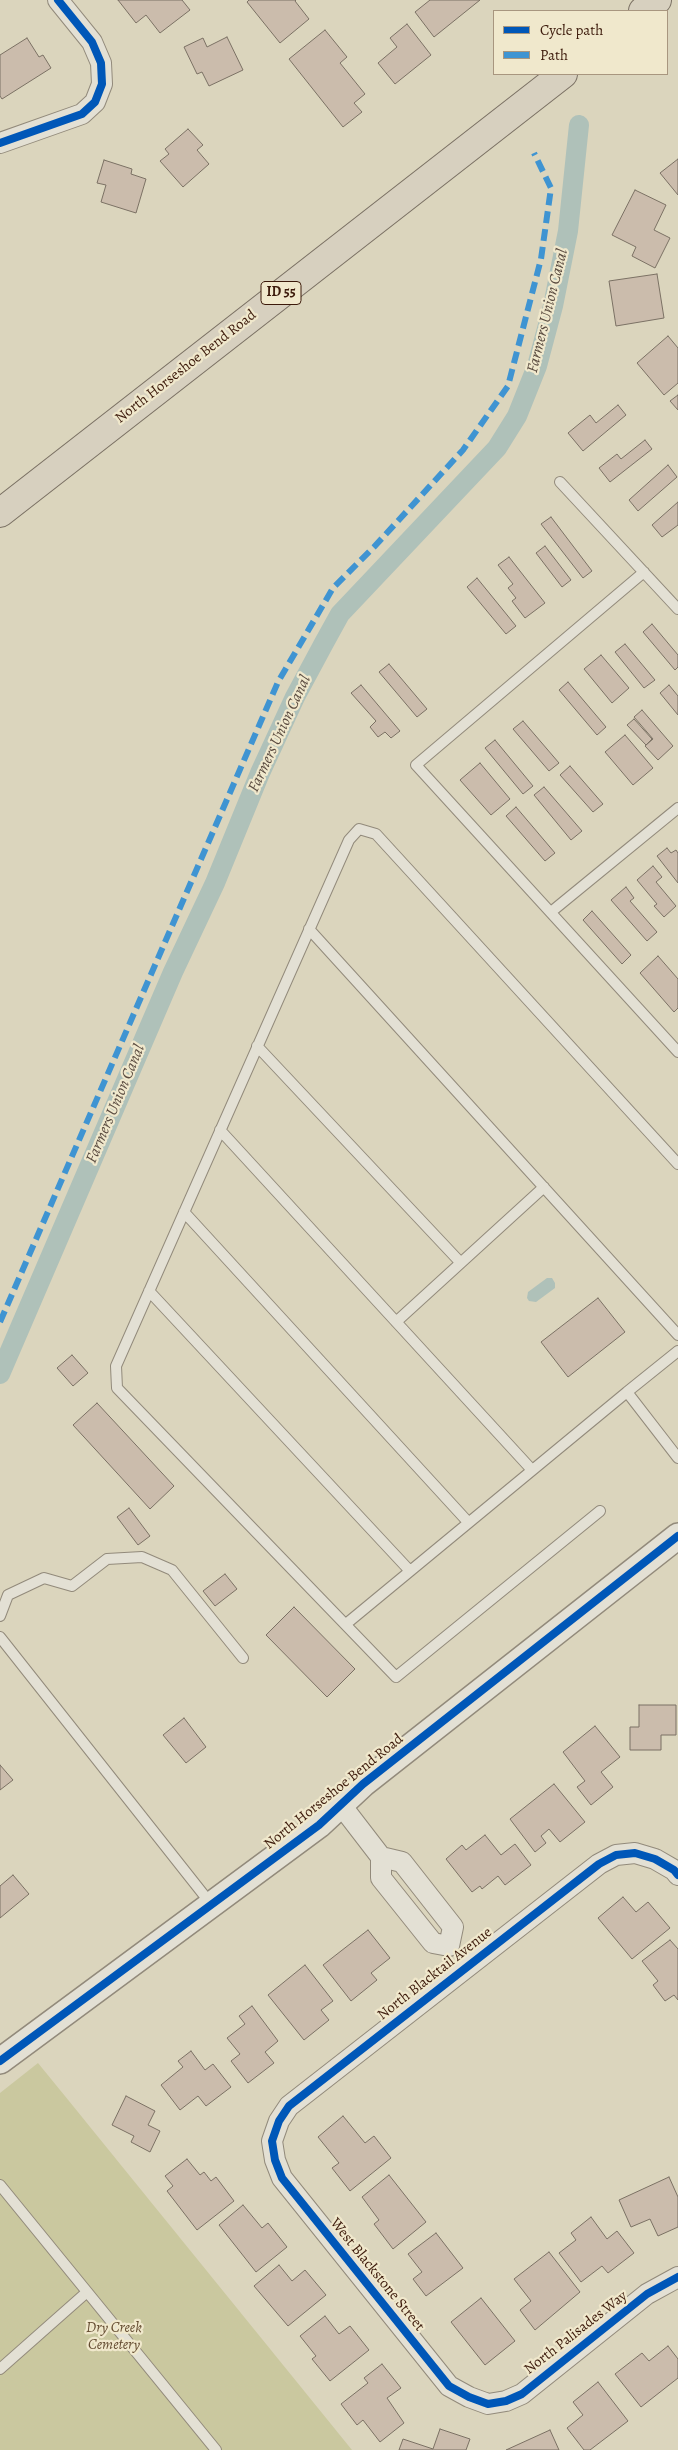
<!DOCTYPE html>
<style>
body{margin:0}
#map{position:relative;width:678px;height:2450px;overflow:hidden;background:#dbd5bd;font-family:Alegreya,serif}
canvas{display:block}
.legend{position:absolute;left:493px;top:10px;width:175px;height:65px;box-sizing:border-box;background:#f0e8cc;border:1px solid #a8967f;margin:0;padding:6px 9px;list-style:none;font-size:15px;color:#3c1a0b}
.legend li{display:flex;align-items:center;gap:10px;height:25px}
.legend b{width:25px;border:1px solid #a8967f}
</style>
<div id="map">
<canvas width="678" height="2450"></canvas>
<ul class="legend">
<li><b style="height:6px;background:#0057b8"></b>Cycle path</li>
<li><b style="height:6px;background:#3f94d2"></b>Path</li>
</ul>
</div>
<script>
const g = document.querySelector('canvas').getContext('2d');
g.lineJoin = 'round';
function fillPath(path, color) { g.fillStyle = color; g.fill(path, 'evenodd'); }
const poly = rows => new Path2D(rows.map(r => 'M' + r).join(''));
function stroke(path, color, width, dash) { g.strokeStyle = color; g.lineWidth = width; g.lineCap = dash ? 'butt' : 'round'; g.setLineDash(dash || []); g.stroke(path); }
function label(font, color, halo, rows, align = 'center') {
  g.font = font + ' Alegreya,serif'; g.lineWidth = 4.5; g.setLineDash([]); g.textBaseline = 'middle'; g.strokeStyle = halo; g.fillStyle = color; for (const [text, x, y, turn = 0] of rows) {
    g.save(); g.translate(x, y); g.rotate((+turn || 0) * Math.PI / 180); g.textAlign = isNaN(turn) ? turn : align; if (halo) g.strokeText(text, 0, 0); g.fillText(text, 0, 0); g.restore();
  }
}
const green = poly([
 [38,2063,69,2101,352,2450,0,2450,0,2093]
]);
const water = poly([
 [547,1278,552,1278,555,1283,555,1288,536,1302,529,1301,527,1298,528,1292]
]);
const canal = poly([
 [0,1374,173,972,215,883,260,773,295,697,324,643,340,614,497,448,517,416,537,366,553,306,568,231,579,125]
]);
const building = poly([
 [118,0,182,0,190,10,160,33,146,15,136,23,118,0],
 [249,0,296,0,295,1,309,19,280,43,247,2,249,0],
 [430,0,480,0,434,37,415,12,430,0],
 [407,24,431,55,395,84,378,63,397,47,390,38,407,24],
 [325,30,347,57,340,63,365,94,354,103,362,112,343,127,289,59,325,30],
 [227,37,243,70,209,86,202,72,197,74,184,47,203,38,207,47,227,37],
 [27,38,39,57,43,55,51,68,2,99,0,96,0,55,27,38],
 [188,129,203,145,197,150,209,164,183,187,160,161,169,154,165,149,188,129],
 [678,159,678,195,660,173,678,159],
 [104,160,132,169,131,174,146,179,136,213,101,202,106,185,97,183,104,160],
 [635,190,666,205,654,230,670,238,655,268,632,256,636,247,612,235,635,190],
 [657,274,664,318,616,326,609,281,657,274],
 [668,336,678,348,678,383,664,395,637,363,668,336],
 [678,395,678,410,670,401,678,395],
 [618,405,626,415,583,451,568,433,590,415,596,423,618,405],
 [645,440,652,449,610,482,599,468,617,454,621,459,645,440],
 [668,465,677,477,638,511,629,500,668,465],
 [678,502,678,525,662,537,652,525,678,502],
 [551,517,592,571,583,578,541,524,551,517],
 [545,546,571,580,562,587,536,553,545,546],
 [509,557,545,603,525,618,512,601,516,598,508,588,513,584,498,565,509,557],
 [477,578,516,626,506,634,467,587,477,578],
 [652,624,678,655,678,667,675,670,643,632,652,624],
 [625,644,655,680,644,688,615,652,625,644],
 [601,655,629,688,612,703,584,669,601,655],
 [389,664,427,709,417,717,379,672,389,664],
 [568,682,606,727,597,735,559,690,568,682],
 [361,685,400,731,391,738,385,732,378,737,370,727,376,721,351,693,361,685],
 [669,685,678,696,678,715,660,693,669,685],
 [642,710,673,746,658,760,645,746,653,739,634,717,642,710],
 [634,719,652,739,646,745,627,725,634,719],
 [523,721,559,763,549,771,513,729,523,721],
 [625,735,653,768,633,785,605,752,625,735],
 [495,740,533,786,523,794,485,748,495,740],
 [480,763,510,799,491,815,460,780,480,763],
 [570,766,603,804,593,812,560,775,570,766],
 [544,787,582,831,571,840,534,795,544,787],
 [516,807,555,853,545,861,506,816,516,807],
 [667,848,671,853,676,850,678,853,678,883,657,856,667,848],
 [653,866,662,877,656,882,676,906,664,917,654,906,657,904,637,880,653,866],
 [626,887,634,898,630,901,657,932,647,941,611,900,626,887],
 [592,911,631,955,622,964,583,920,592,911],
 [658,956,678,979,678,1008,674,1012,640,973,658,956],
 [598,1298,625,1332,568,1377,541,1342,598,1298],
 [72,1355,88,1373,73,1386,57,1368,72,1355],
 [97,1403,174,1486,150,1509,73,1425,97,1403],
 [129,1508,150,1536,138,1545,117,1517,129,1508],
 [225,1574,237,1589,215,1606,203,1591,225,1574],
 [294,1607,355,1669,327,1697,266,1635,294,1607],
 [639,1705,676,1705,676,1735,661,1735,661,1750,630,1750,630,1727,639,1727,639,1705],
 [184,1718,206,1747,186,1763,163,1735,184,1718],
 [595,1726,620,1757,601,1772,613,1787,591,1805,577,1787,585,1781,563,1752,595,1726],
 [0,1765,13,1780,0,1790,0,1765],
 [554,1784,585,1822,560,1842,549,1829,541,1836,546,1843,535,1852,510,1819,554,1784],
 [485,1835,501,1855,515,1844,531,1865,505,1885,498,1876,482,1889,480,1886,472,1892,446,1859,462,1845,466,1850,485,1835],
 [13,1875,29,1894,0,1918,0,1886,13,1875],
 [623,1897,636,1912,648,1902,670,1928,632,1959,598,1918,623,1897],
 [368,1930,390,1958,371,1973,377,1980,351,2001,323,1965,368,1930],
 [670,1940,678,1949,678,2000,674,1995,665,2001,653,1985,658,1981,642,1961,670,1940],
 [305,1965,333,2001,321,2010,329,2020,304,2040,268,1995,305,1965],
 [252,2006,278,2041,265,2052,274,2063,248,2083,231,2061,240,2054,227,2038,245,2024,239,2016,252,2006],
 [191,2051,205,2070,213,2064,231,2087,206,2106,198,2096,180,2110,161,2085,183,2067,178,2061,191,2051],
 [126,2096,155,2111,148,2125,160,2131,150,2152,131,2142,134,2136,112,2125,126,2096],
 [343,2116,365,2143,374,2136,391,2158,350,2191,332,2168,339,2163,318,2137,343,2116],
 [187,2159,200,2175,204,2172,211,2181,216,2177,234,2201,197,2230,167,2191,173,2186,165,2176,187,2159],
 [389,2175,426,2222,393,2249,374,2224,379,2220,362,2197,389,2175],
 [669,2177,678,2197,678,2227,658,2236,650,2219,631,2227,619,2200,669,2177],
 [243,2205,262,2228,268,2223,287,2247,256,2272,219,2225,243,2205],
 [591,2217,607,2239,617,2231,634,2253,608,2273,602,2266,581,2282,559,2253,576,2240,571,2233,591,2217],
 [436,2233,463,2268,426,2296,413,2279,422,2272,408,2254,436,2233],
 [549,2252,580,2292,535,2330,520,2310,531,2301,514,2279,549,2252],
 [279,2265,292,2281,305,2270,326,2295,288,2326,254,2286,279,2265],
 [481,2298,515,2341,485,2365,451,2322,481,2298],
 [325,2316,339,2334,350,2326,369,2350,330,2381,312,2359,316,2356,300,2336,325,2316],
 [668,2346,678,2359,678,2378,641,2407,615,2374,642,2353,649,2361,668,2346],
 [382,2364,401,2388,387,2398,404,2423,380,2442,363,2420,357,2425,341,2404,368,2383,364,2378,382,2364],
 [598,2382,628,2421,590,2450,584,2450,567,2428,583,2415,573,2402,598,2382],
 [440,2429,470,2439,466,2450,399,2450,403,2439,433,2449,440,2429],
 [550,2430,559,2450,506,2450,550,2430]
]);
const service = poly([
 [560,482,678,609],
 [644,572,416,765,678,1052],
 [551,912,678,808],
 [309,929,678,1335],
 [257,1046,460,1262],
 [220,1130,532,1470],
 [184,1212,468,1522],
 [149,1291,410,1571],
 [396,1322,544,1187],
 [678,1351,627,1392,678,1458],
 [600,1511,396,1677,117,1388,116,1366,349,840,359,829,376,834,678,1164],
 [0,1616,8,1595,44,1578,72,1586,107,1559,142,1557,172,1570,243,1658],
 [346,1624,627,1392],
 [0,1637,211,1904],
 [0,2185,216,2450],
 [0,2369,87,2292]
]);
const minor = poly([
 [0,143,82,114,95,102,102,84,101,63,92,42,58,0],
 [341,1805,381,1857,381,1878,433,1943,449,1946,453,1927,402,1862,381,1857],
 [678,1875,674,1870,655,1859,635,1853,616,1855,599,1864,289,2106,279,2121,272,2141,275,2160,282,2178,449,2386,469,2397,488,2404,506,2401,522,2394,647,2294,678,2277]
]);
const tertiary = poly([
 [0,2061,319,1825,363,1784,678,1536]
]);
const trunk = poly([
 [643,11,657,0],
 [0,513,563,74]
]);
const quiet = poly([
 [0,1322,278,682,333,588,374,547,463,450,508,386,541,259,551,188,534,153]
]);
const cycleway = poly([
 [0,143,82,114,95,102,102,84,101,63,92,42,58,0],
 [678,1875,674,1870,655,1859,635,1853,616,1855,599,1864,289,2106,279,2121,272,2141,275,2160,282,2178,449,2386,469,2397,488,2404,506,2401,522,2394,647,2294,678,2277],
 [0,2061,319,1825,363,1784,678,1536]
]);
const shields = [
 [281,293,40]
];
const shieldNames = [
 ["ID 55",281,293]
];
const streetNames = [
 ["North Horseshoe Bend Road",186,367,-38],
 ["North Horseshoe Bend Road",334,1792,-39],
 ["North Blacktail Avenue",435,1974,-38],
 ["West Blackstone Street",377,2275,51],
 ["North Palisades Way",576,2333,-38]
];
const parkNames = [
 ["Dry Creek",114,2328],
 ["Cemetery",114,2345]
];
const waterNames = [
 ["Farmers Union Canal",548,311,-76],
 ["Farmers Union Canal",280,734,-65],
 ["Farmers Union Canal",116,1104,-67]
];
fillPath(green, '#cac89f');
fillPath(water, '#afc1b9');
stroke(canal, '#afc1b9', 20);
fillPath(building, '#cbbcac');
stroke(building, '#7b7164', 1);
stroke(service, '#928a7b', 12);
stroke(minor, '#928a7b', 22);
stroke(tertiary, '#928a7b', 28);
stroke(trunk, '#7b7164', 30);
stroke(service, '#e3e0d4', 10);
stroke(minor, '#e3e0d4', 20);
stroke(tertiary, '#e3e0d4', 25);
stroke(trunk, '#d7d0bf', 28);
stroke(quiet, '#3f94d2', 6, [12, 6]);
stroke(cycleway, '#0057b8', 8);
for (const [x, y, w] of shields) { const box = new Path2D(); box.roundRect(x - w / 2, y - 11.5, w, 23, 4); g.fillStyle = '#f0e8cc'; g.fill(box); stroke(box, '#3c1a0b', 1); }
label('bold 14px', '#3c1a0b', null, shieldNames);
label('15px', '#3c1a0b', '#f0e8cc', streetNames);
label('italic 15px', '#634b30', '#f0e8cc', parkNames);
label('italic 16px', '#594a3f', '#f0e8cc', waterNames);
</script>
